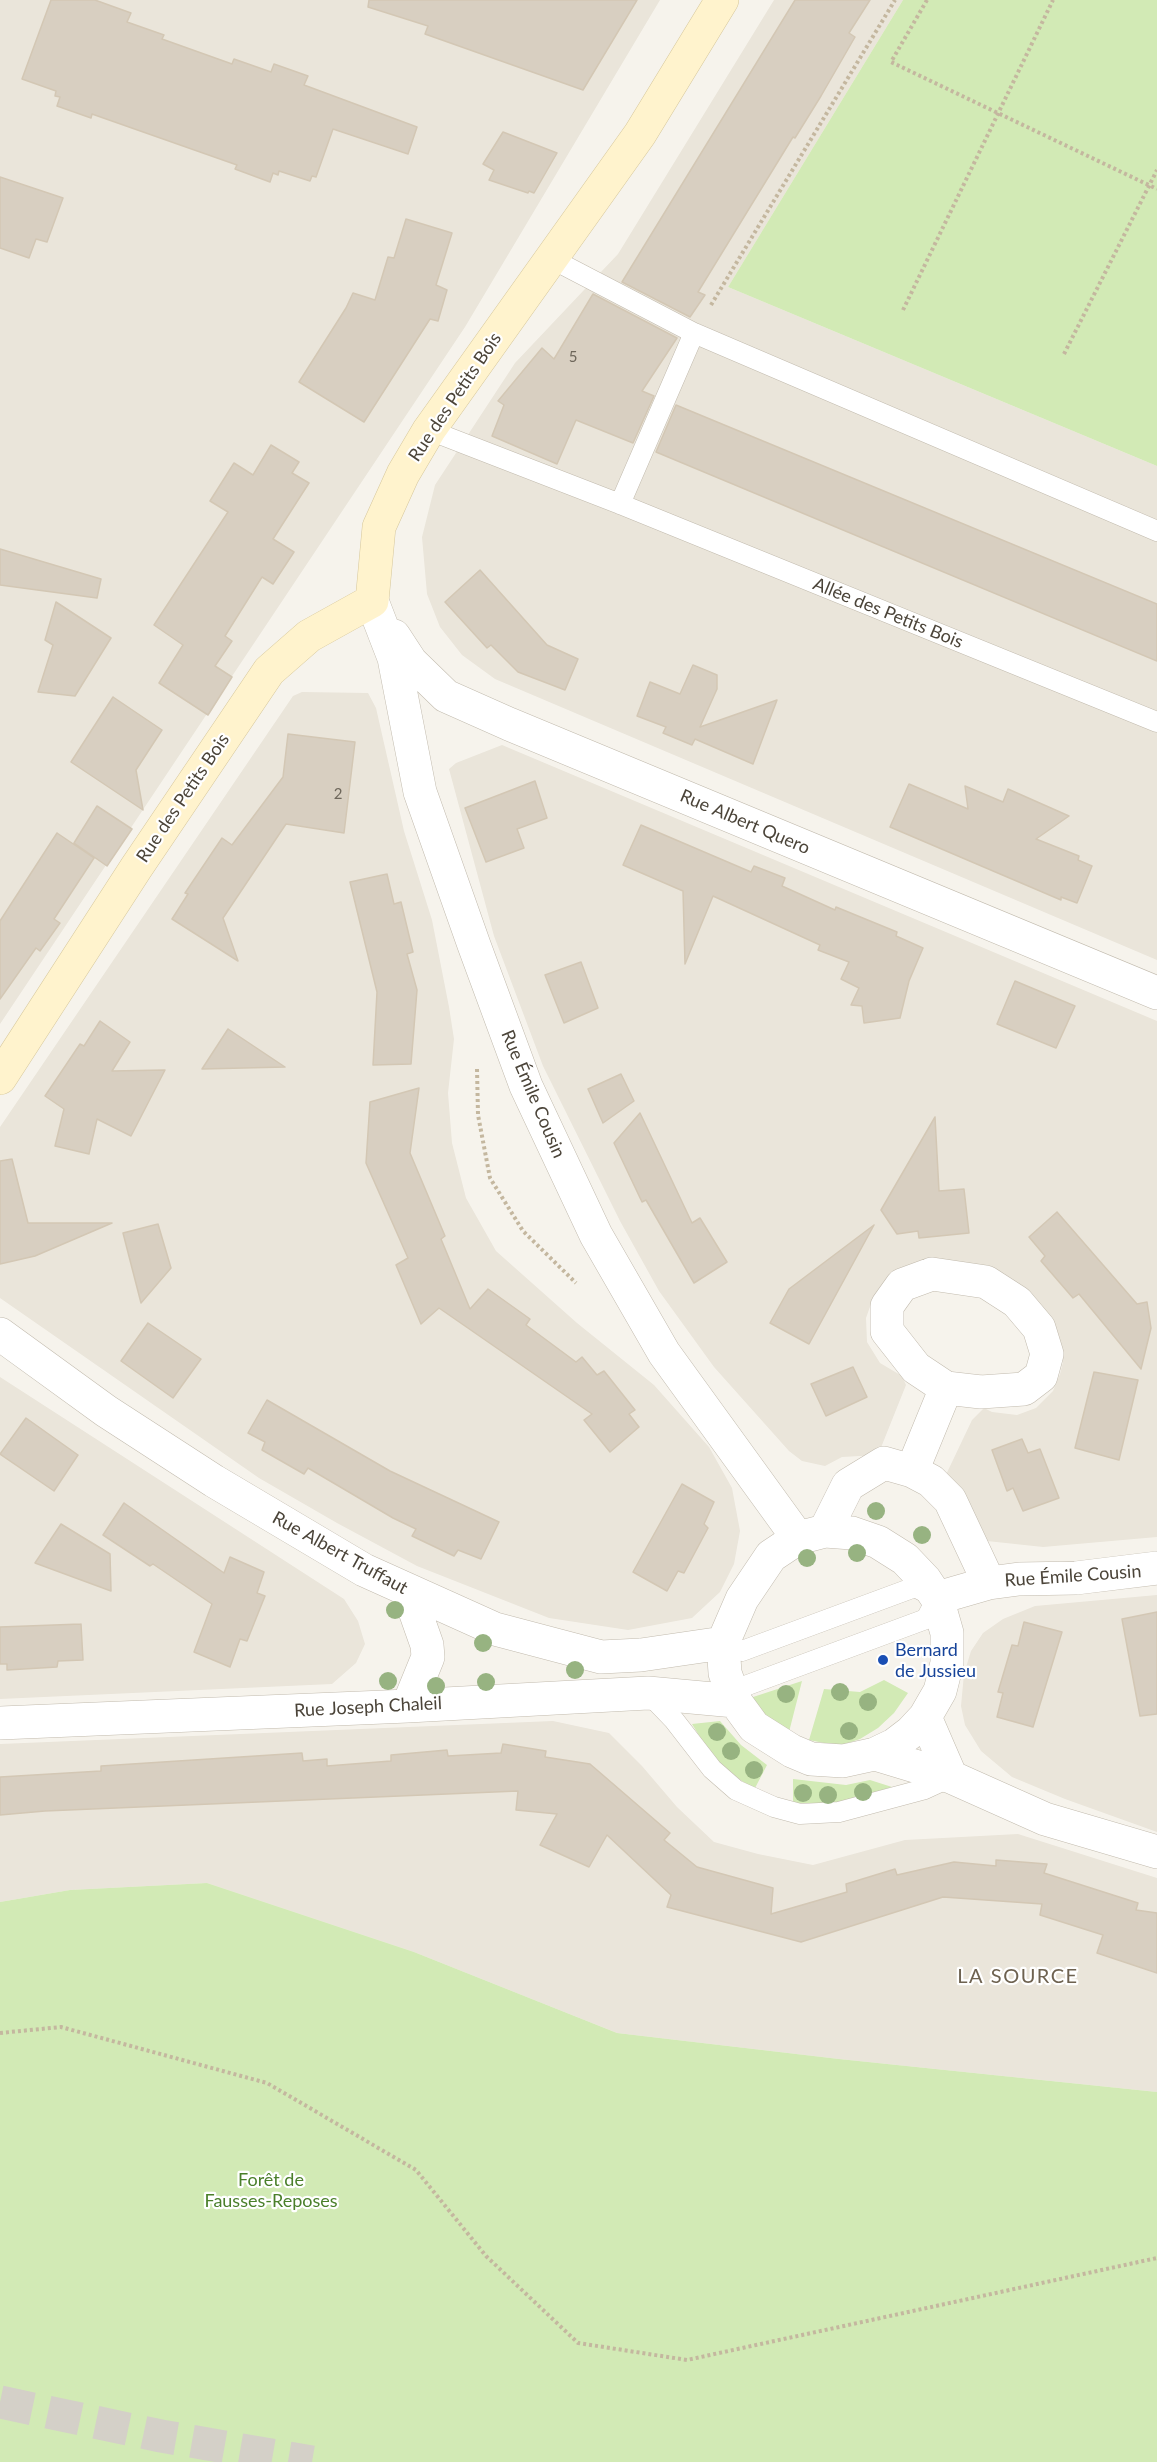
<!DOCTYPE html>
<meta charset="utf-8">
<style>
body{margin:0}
canvas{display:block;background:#f6f3ec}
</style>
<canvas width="1157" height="2462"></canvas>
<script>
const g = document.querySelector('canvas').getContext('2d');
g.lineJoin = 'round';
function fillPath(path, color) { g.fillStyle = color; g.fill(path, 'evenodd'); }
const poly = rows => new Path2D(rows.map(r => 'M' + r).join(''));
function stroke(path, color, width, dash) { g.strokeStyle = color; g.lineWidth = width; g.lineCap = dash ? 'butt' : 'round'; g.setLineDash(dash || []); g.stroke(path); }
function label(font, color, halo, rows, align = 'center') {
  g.font = font + ' Lato,sans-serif'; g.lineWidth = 4.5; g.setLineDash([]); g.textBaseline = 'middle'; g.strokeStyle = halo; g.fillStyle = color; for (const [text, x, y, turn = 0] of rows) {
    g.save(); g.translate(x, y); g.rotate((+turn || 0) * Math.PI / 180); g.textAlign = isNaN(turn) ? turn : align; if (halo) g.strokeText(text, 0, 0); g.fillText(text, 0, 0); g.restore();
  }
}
const residential = poly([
 [0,0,660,0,465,327,0,1024],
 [774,0,903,0,728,287,1157,466,1157,960,495,679,462,655,440,627,427,594,422,537,435,485,515,363,618,254],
 [302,692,368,693,376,708,404,831,432,920,449,1007,454,1039,448,1093,452,1143,466,1198,496,1251,577,1323,654,1385,709,1447,732,1488,740,1531,734,1564,720,1592,692,1618,628,1630,549,1618,417,1566,337,1523,259,1478,0,1298,0,1127,293,696],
 [502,745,1157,1021,1157,1537,1043,1547,987,1541,943,1481,972,1420,984,1408,992,1412,1017,1415,1036,1408,1053,1391,1060,1374,1063,1362,1057,1338,1019,1289,881,1288,872,1301,866,1318,867,1342,880,1363,902,1376,906,1385,878,1455,842,1457,825,1466,802,1461,789,1451,714,1367,659,1291,620,1221,543,1066,494,936,449,769,456,763],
 [0,1377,344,1599,358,1621,365,1644,356,1663,332,1684,0,1699],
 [1157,1595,1157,1832,1065,1799,1012,1777,981,1751,965,1725,961,1706,964,1674,971,1651,983,1633,1003,1619,1035,1606],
 [553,1721,609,1733,642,1766,677,1807,714,1842,758,1854,813,1865,905,1840,1018,1834,1157,1878,1157,2092,839,2059,617,2033,414,1952,207,1883,70,1890,0,1902,0,1744]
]);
const green = poly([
 [903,0,1157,0,1157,466,728,287],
 [884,1680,908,1693,894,1713,878,1728,860,1739,839,1746,809,1740,824,1689,860,1692],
 [802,1681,789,1732,761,1720,747,1699],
 [720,1721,741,1745,767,1765,754,1790,714,1760,692,1724],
 [793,1779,846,1785,870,1780,892,1787,840,1803,793,1803],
 [207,1883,414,1952,617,2033,839,2059,1157,2092,1157,2462,0,2462,0,1902,70,1890]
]);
const building = poly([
 [51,0,95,0,131,13,127,22,164,35,162,39,232,64,234,59,271,72,274,64,308,76,304,85,417,127,408,154,333,129,316,177,312,176,310,181,279,171,278,175,273,173,270,182,235,169,237,165,92,114,91,118,57,106,60,97,55,96,56,91,22,79,51,0],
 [369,0,637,0,583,90,425,34,428,26,368,7,369,0],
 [795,0,870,0,849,33,855,37,821,96,795,138,793,137,698,292,705,295,690,317,622,282,795,0],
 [503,132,557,153,534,193,529,191,528,193,489,180,494,170,483,164,503,132],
 [0,177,63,198,47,242,36,239,29,258,0,248,0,177],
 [406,219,452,233,436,285,447,290,438,321,430,319,364,422,299,382,346,308,353,293,375,300,388,257,394,258,406,219],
 [593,294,677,338,642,391,654,396,633,443,576,420,557,464,492,436,504,405,498,401,542,348,554,359,593,294],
 [676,405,1157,604,1157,661,656,452,676,405],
 [271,445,299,462,292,473,309,483,273,539,294,552,273,584,262,577,225,636,232,641,215,666,232,677,208,715,159,683,183,645,154,625,228,512,210,501,234,463,253,475,271,445],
 [0,549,101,579,97,598,0,585,0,549],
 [480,570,547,645,578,659,565,690,518,672,491,645,487,648,445,602,480,570],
 [56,602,111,638,75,696,38,692,53,645,45,640,56,602],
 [693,665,717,675,717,689,700,727,777,700,753,764,695,739,692,745,663,733,666,727,637,716,650,682,680,694,693,665],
 [113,697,162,730,136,770,143,810,71,762,113,697],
 [288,734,355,742,344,833,286,824,223,918,238,961,172,919,188,894,185,893,222,838,232,845,283,777,288,734],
 [535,781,547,818,517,829,524,848,486,862,465,808,535,781],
 [909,784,968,809,965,786,1003,802,1008,789,1069,816,1036,839,1079,856,1078,860,1092,866,1077,903,1061,897,1061,900,890,827,909,784],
 [97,806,132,829,107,866,74,843,97,806],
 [641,825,751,872,754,866,785,878,782,886,835,910,836,907,897,932,896,936,923,948,909,981,900,1018,864,1023,862,1006,851,1005,859,988,841,979,849,962,818,950,820,945,713,896,685,964,683,891,623,865,641,825],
 [57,833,94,858,54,919,60,923,40,951,36,948,0,999,0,921,57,833],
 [387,874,394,904,401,902,413,952,407,954,417,990,411,1064,373,1065,377,992,350,882,387,874],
 [581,962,598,1008,564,1023,545,975,581,962],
 [1015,981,1075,1006,1056,1048,997,1024,1015,981],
 [100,1021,130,1042,112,1071,165,1070,131,1136,97,1119,89,1154,55,1146,64,1109,45,1096,80,1044,84,1046,100,1021],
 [228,1029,285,1067,202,1069,228,1029],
 [621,1074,634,1101,603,1123,588,1089,621,1074],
 [419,1088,410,1153,445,1236,441,1239,470,1309,488,1289,530,1319,526,1325,576,1362,582,1357,597,1375,604,1371,635,1410,629,1414,639,1427,610,1452,584,1420,592,1414,439,1308,421,1324,396,1265,408,1258,366,1163,370,1102,419,1088],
 [640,1113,692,1223,700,1218,727,1262,694,1283,646,1200,642,1202,614,1143,640,1113],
 [935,1117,939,1191,964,1189,969,1233,919,1238,918,1231,897,1234,881,1210,935,1117],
 [12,1159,28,1223,112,1223,35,1256,0,1264,0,1161,12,1159],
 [1057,1212,1137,1304,1147,1302,1151,1328,1141,1369,1079,1294,1073,1298,1041,1261,1045,1256,1029,1237,1057,1212],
 [158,1224,171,1268,141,1303,123,1233,158,1224],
 [874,1225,809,1344,770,1323,789,1289,874,1225],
 [148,1323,201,1359,173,1398,121,1361,148,1323],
 [853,1367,867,1397,826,1416,811,1384,853,1367],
 [1094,1372,1138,1380,1119,1460,1075,1448,1094,1372],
 [267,1400,390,1471,499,1522,481,1559,458,1550,454,1556,412,1536,416,1529,393,1518,308,1468,304,1474,262,1450,265,1442,248,1433,267,1400],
 [26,1418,78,1455,54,1491,0,1454,26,1418],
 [1022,1439,1028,1453,1040,1449,1059,1498,1023,1511,1013,1488,1007,1491,992,1450,1022,1439],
 [682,1484,714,1502,704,1524,708,1528,684,1573,678,1571,667,1591,633,1572,682,1484],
 [124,1503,224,1573,230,1557,264,1572,257,1593,265,1596,247,1641,240,1639,230,1667,194,1652,212,1604,153,1564,150,1566,103,1535,124,1503],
 [61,1524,110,1554,111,1591,35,1563,61,1524],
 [1157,1612,1157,1714,1140,1716,1122,1619,1157,1612],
 [1024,1622,1062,1632,1033,1727,997,1717,1003,1693,998,1692,1012,1645,1018,1646,1024,1622],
 [81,1624,83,1660,58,1661,57,1667,7,1670,7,1664,0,1664,0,1627,81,1624],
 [503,1744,546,1751,545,1757,590,1764,670,1833,664,1840,697,1867,773,1888,771,1914,847,1892,846,1884,895,1869,897,1875,954,1862,996,1866,996,1860,1047,1864,1044,1873,1138,1903,1136,1910,1157,1913,1157,1973,1097,1953,1103,1935,1040,1915,1042,1904,943,1897,801,1942,667,1907,671,1895,607,1835,589,1867,540,1845,557,1814,516,1810,518,1791,45,1811,0,1815,0,1777,101,1771,101,1766,302,1753,303,1761,327,1759,327,1766,391,1761,391,1755,447,1750,448,1756,501,1753,503,1744]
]);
const highwayTunnel = poly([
 [0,2402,161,2436,312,2462]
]);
const path = poly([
 [927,0,891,62,1157,189],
 [711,305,895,0],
 [903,310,1053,0],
 [1064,354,1157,170],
 [477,1069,478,1115,490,1178,523,1231,576,1283],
 [0,2033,61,2027,267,2083,416,2170,486,2256,578,2343,687,2360,1157,2258]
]);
const lane = poly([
 [552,259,694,333,1157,531],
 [429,430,620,504,1157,722],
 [620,504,694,333],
 [723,1643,742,1651,915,1587,937,1598,926,1619,745,1686,735,1701],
 [648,1693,674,1720,712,1769,736,1790,774,1807,800,1814,839,1812,925,1789,951,1777]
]);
const street = poly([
 [372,601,394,658,420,792,474,945,526,1086,596,1235,664,1353,798,1538],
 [394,636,411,662,446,696,509,724,1157,993],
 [932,1274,986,1282,1017,1302,1039,1328,1047,1354,1041,1376,1024,1389,981,1392,946,1388,916,1368,887,1331,887,1306,902,1285,932,1274],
 [0,1334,106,1411,214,1481,364,1570,495,1629,601,1657,641,1655,723,1643],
 [912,1471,946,1388],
 [825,1531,852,1533,878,1542,905,1559,925,1580,937,1598,947,1633,947,1663,940,1691,925,1717,911,1732,894,1745,875,1754,843,1761,811,1759,792,1751,754,1727,735,1701,725,1673,723,1643,742,1599,771,1556,798,1538,825,1531],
 [825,1531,848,1485,884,1463,912,1471,931,1481,950,1500,989,1583],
 [408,1591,427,1645,428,1657,408,1706],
 [937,1598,989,1583,1019,1579,1076,1578,1157,1568],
 [925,1717,951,1777],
 [0,1723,408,1706,648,1693,735,1701],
 [875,1754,951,1777,1045,1819,1157,1852]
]);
const secondary = poly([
 [0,1078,136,868,269,671,309,636,372,601,379,527,403,474,429,430,640,134,722,0]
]);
const trees = [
 [876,1511],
 [922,1535],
 [857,1553],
 [807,1558],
 [395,1610],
 [483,1643],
 [575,1670],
 [388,1681],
 [486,1682],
 [436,1686],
 [840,1692],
 [786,1694],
 [868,1702],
 [849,1731],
 [717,1732],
 [731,1751],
 [754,1770],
 [863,1792],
 [803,1793],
 [828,1795]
];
const markers = [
 [883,1660,6,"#1a4fb4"]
];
const numberNames = [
 ["5",573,357],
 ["2",338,794]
];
const streetNames = [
 ["Rue des Petits Bois",455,397,-56],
 ["Allée des Petits Bois",888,613,22],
 ["Rue des Petits Bois",183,798,-56],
 ["Rue Albert Quero",745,822,23],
 ["Rue Émile Cousin",533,1094,67],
 ["Rue Albert Truffaut",340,1553,29],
 ["Rue Émile Cousin",1073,1576,-4],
 ["Rue Joseph Chaleil",368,1707,-3]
];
const transitNames = [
 ["Bernard",895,1650],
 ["de Jussieu",895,1671]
];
const parkNames = [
 ["Forêt de",271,2180],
 ["Fausses-Reposes",271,2201]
];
const neighbourhoodNames = [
 ["LA SOURCE",1018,1977]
];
fillPath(residential, '#eae5da');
fillPath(green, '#d2eab5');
fillPath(building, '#d8cfc1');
stroke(building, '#d3c7b4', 1.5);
stroke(highwayTunnel, '#d4d0c8', 33, [33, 16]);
stroke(lane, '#c2bbae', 21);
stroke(street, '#c2bbae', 34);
stroke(secondary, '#d6c79b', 34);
stroke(path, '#c4b79f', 4, [3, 3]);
stroke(lane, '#fff', 20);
stroke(street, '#fff', 33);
stroke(secondary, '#fff3cd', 33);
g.fillStyle = '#97b381';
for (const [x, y] of trees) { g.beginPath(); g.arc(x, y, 9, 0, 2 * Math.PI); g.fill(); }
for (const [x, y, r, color] of markers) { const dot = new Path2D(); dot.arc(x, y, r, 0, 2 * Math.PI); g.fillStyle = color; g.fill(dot); stroke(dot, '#fff', 2); }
label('15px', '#6e675b', null, numberNames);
label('18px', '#4b4439', '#fff', streetNames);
label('18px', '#164399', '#fff', transitNames, 'left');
label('18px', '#4a7f2a', '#fff', parkNames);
g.letterSpacing = '1.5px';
label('20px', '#6e6250', '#fff', neighbourhoodNames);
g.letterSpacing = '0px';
</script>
